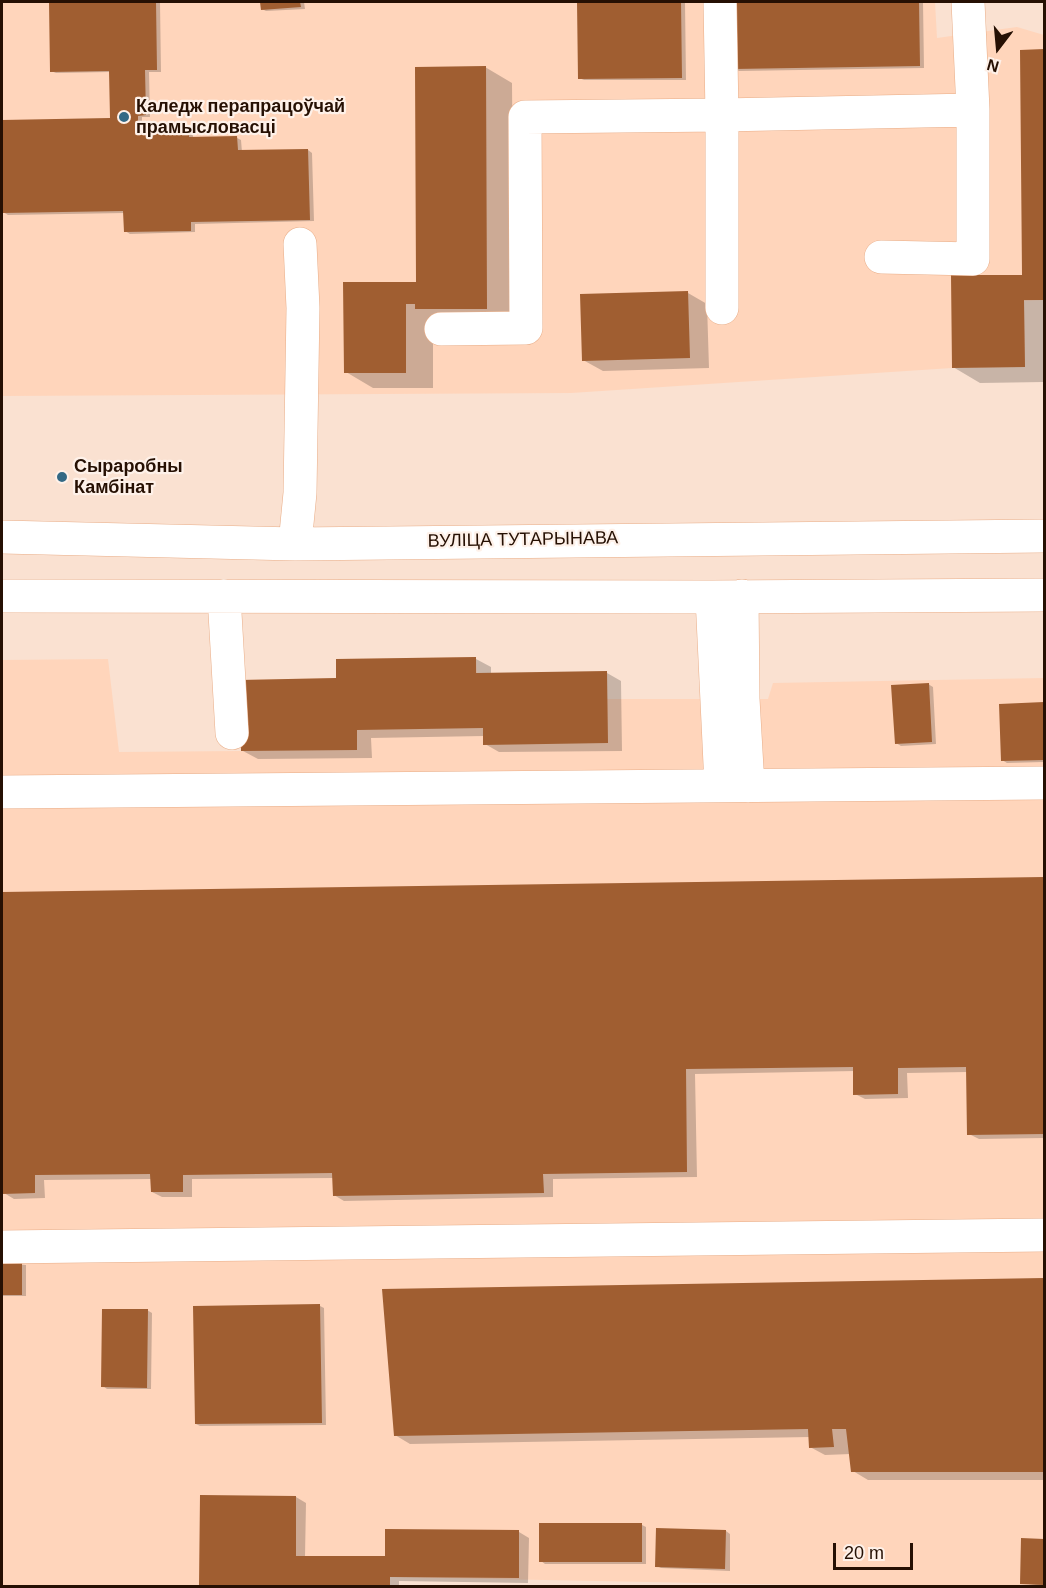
<!DOCTYPE html>
<meta charset="utf-8">
<style>
body{margin:0}
#map{position:relative;width:1046px;height:1588px;overflow:hidden;background:#fae1d1;font-family:Helvetica,sans-serif}
canvas{display:block}
.frame{position:absolute;inset:0;border:3px solid #261003;pointer-events:none}
.north{position:absolute;left:968px;top:18px;width:60px;height:60px;-webkit-text-stroke:4px #fef1e9;paint-order:stroke;rotate:196deg;font-size:16px;font-weight:700;line-height:24px;text-align:center;color:#261003}
.north::after{content:'';display:block;margin:auto;width:21px;height:27px;background:#261003;clip-path:polygon(50% 0,100% 100%,50% 72%,0 100%)}
.scale{position:absolute;left:833px;top:1543px;width:80px;height:27px;box-sizing:border-box;border:3px solid #261003;border-top:0;padding-left:8px;font-size:18px;line-height:21px;white-space:nowrap;color:#261003;-webkit-text-stroke:4px #fef1e9;paint-order:stroke}
</style>
<div id="map">
<canvas width="1046" height="1588"></canvas>
<div class="frame"></div>
<div class="north">N</div>
<div class="scale">20 m</div>
</div>
<script>
const g = document.querySelector('canvas').getContext('2d');
g.lineJoin = 'round';
function fillPath(path, color) { g.fillStyle = color; g.fill(path, 'evenodd'); }
const poly = rows => new Path2D(rows.map(r => 'M' + r).join(''));
function stroke(path, color, width, dash) { g.strokeStyle = color; g.lineWidth = width; g.lineCap = dash ? 'butt' : 'round'; g.setLineDash(dash || []); g.stroke(path); }
function label(font, color, halo, rows, align = 'center') {
  g.font = font + ' Helvetica,sans-serif'; g.lineWidth = 4.5; g.setLineDash([]); g.textBaseline = 'middle'; g.strokeStyle = halo; g.fillStyle = color; for (const [text, x, y, turn = 0] of rows) {
    g.save(); g.translate(x, y); g.rotate((+turn || 0) * Math.PI / 180); g.textAlign = isNaN(turn) ? turn : align; if (halo) g.strokeText(text, 0, 0); g.fillText(text, 0, 0); g.restore();
  }
}
const built = poly([
 [2,2,935,2,937,38,1017,27,1044,35,1044,300,1024,301,1025,367,952,368,571,393,2,396],
 [476,657,477,673,608,699,768,699,773,683,1044,678,1044,1586,855,1586,390,1577,390,1586,2,1586,2,660,108,659,119,752,241,751,240,680,336,678,336,659]
]);
const shadow = poly([
 [50,2,160,2,161,72,149,72,150,117,142,117,142,130,189,129,193,132,193,138,237,138,241,140,242,152,308,150,312,153,314,221,195,224,195,232,130,234,125,231,125,213,8,215,3,212,2,121,111,119,110,72,56,73,51,71],
 [262,2,304,2,305,9,266,11,262,9],
 [579,2,685,2,686,80,584,80,579,78],
 [733,2,923,2,924,68,739,71,734,68],
 [1021,51,1044,51,1044,382,980,383,953,367,1024,276],
 [485,67,512,83,514,324,433,319,433,388,373,388,346,372,417,283],
 [688,293,707,304,709,368,603,371,583,360],
 [476,659,491,667,491,674,607,673,621,681,622,751,499,752,485,744,484,736,371,738,372,758,258,759,243,751,338,680],
 [928,684,933,687,936,744,901,746,896,743],
 [1044,703,1044,762,1007,763,1002,760,1001,705],
 [1044,879,1044,1138,979,1139,969,1134,968,1072,907,1073,908,1098,865,1099,855,1094,855,1071,695,1074,697,1177,553,1179,553,1197,344,1201,334,1195,334,1178,192,1179,192,1197,162,1197,152,1192,152,1179,44,1180,45,1198,14,1199,4,1193,4,1176,2,1176,2,894],
 [2,1263,26,1265,26,1296,2,1296],
 [1044,1280,1044,1480,868,1480,853,1471,851,1454,825,1455,810,1447,810,1437,410,1444,395,1435,384,1291],
 [320,1306,324,1308,326,1425,200,1426,196,1424,194,1308],
 [147,1310,152,1313,151,1389,107,1389,103,1386],
 [201,1497,296,1497,306,1503,305,1557,386,1558,519,1532,529,1538,528,1583,399,1581,399,1586,201,1586],
 [642,1525,646,1527,646,1564,545,1564,541,1561],
 [658,1529,726,1531,730,1534,730,1571,661,1568,657,1566],
 [1023,1540,1044,1541,1044,1586,1021,1583]
]);
const building = poly([
 [49,2,156,2,157,70,145,70,146,115,138,116,138,128,189,127,189,137,237,136,238,150,308,149,310,220,191,222,191,231,124,232,123,211,2,213,2,120,110,118,109,71,50,72],
 [260,2,300,2,301,7,261,10],
 [577,2,681,2,682,78,578,79],
 [732,2,919,2,920,66,733,69],
 [1044,49,1044,300,1024,300,1025,367,952,368,951,275,1022,275,1020,50],
 [486,66,487,309,415,309,415,304,406,304,406,373,344,373,343,282,416,282,415,67],
 [688,291,690,358,582,361,580,294],
 [476,657,476,673,607,671,608,743,483,745,483,728,357,730,357,750,241,751,240,680,336,678,336,659],
 [929,683,932,742,895,744,891,685],
 [1044,702,1044,760,1001,761,999,704],
 [1044,877,1044,1134,967,1135,966,1067,898,1068,898,1094,853,1095,853,1067,686,1069,687,1172,543,1174,544,1193,333,1196,332,1173,183,1175,183,1192,151,1192,150,1174,35,1175,35,1193,2,1194,2,892],
 [2,1261,22,1261,22,1295,2,1295],
 [1044,1278,1044,1472,851,1472,846,1429,832,1429,834,1447,809,1448,808,1429,394,1436,382,1289],
 [320,1304,322,1423,195,1424,193,1306],
 [102,1309,148,1309,147,1388,101,1387],
 [200,1495,296,1496,296,1556,385,1556,385,1529,519,1530,519,1578,390,1577,390,1586,199,1586],
 [539,1523,642,1523,642,1562,539,1562],
 [656,1528,726,1530,725,1569,655,1567],
 [1021,1538,1044,1539,1044,1585,1020,1584]
]);
const minor = poly([
 [881,257,973,259,973,110,968,2],
 [722,308,722,115,973,110],
 [441,329,526,328,525,117,722,115,720,2],
 [2,537,295,544,1044,536],
 [295,544,300,493,303,308,300,244],
 [2,596,712,597,1044,595],
 [224,596,232,733],
 [742,596,743,699,748,786],
 [712,597,721,785],
 [2,792,1044,783],
 [2,1247,1044,1235]
]);
const markers = [
 [124,117,6,"#336985"],
 [62,477,6,"#336985"]
];
const poiNames = [
 ["Каледж перапрацоўчай",136,107],
 ["прамысловасці",136,128],
 ["Сыраробны",74,467],
 ["Камбінат",74,488]
];
const streetNames = [
 ["ВУЛІЦА ТУТАРЫНАВА",523,540,-1]
];
fillPath(built, '#ffd5bb');
fillPath(shadow, '#0003');
fillPath(building, '#a05e31');
stroke(minor, '#e9ad87', 34);
stroke(minor, '#fff', 33);
for (const [x, y, r, color] of markers) { const dot = new Path2D(); dot.arc(x, y, r, 0, 2 * Math.PI); g.fillStyle = color; g.fill(dot); stroke(dot, '#fef1e9', 2); }
label('bold 18px', '#261003', '#fef1e9', poiNames, 'left');
label('18px', '#261003', '#fef1e9', streetNames);
</script>
